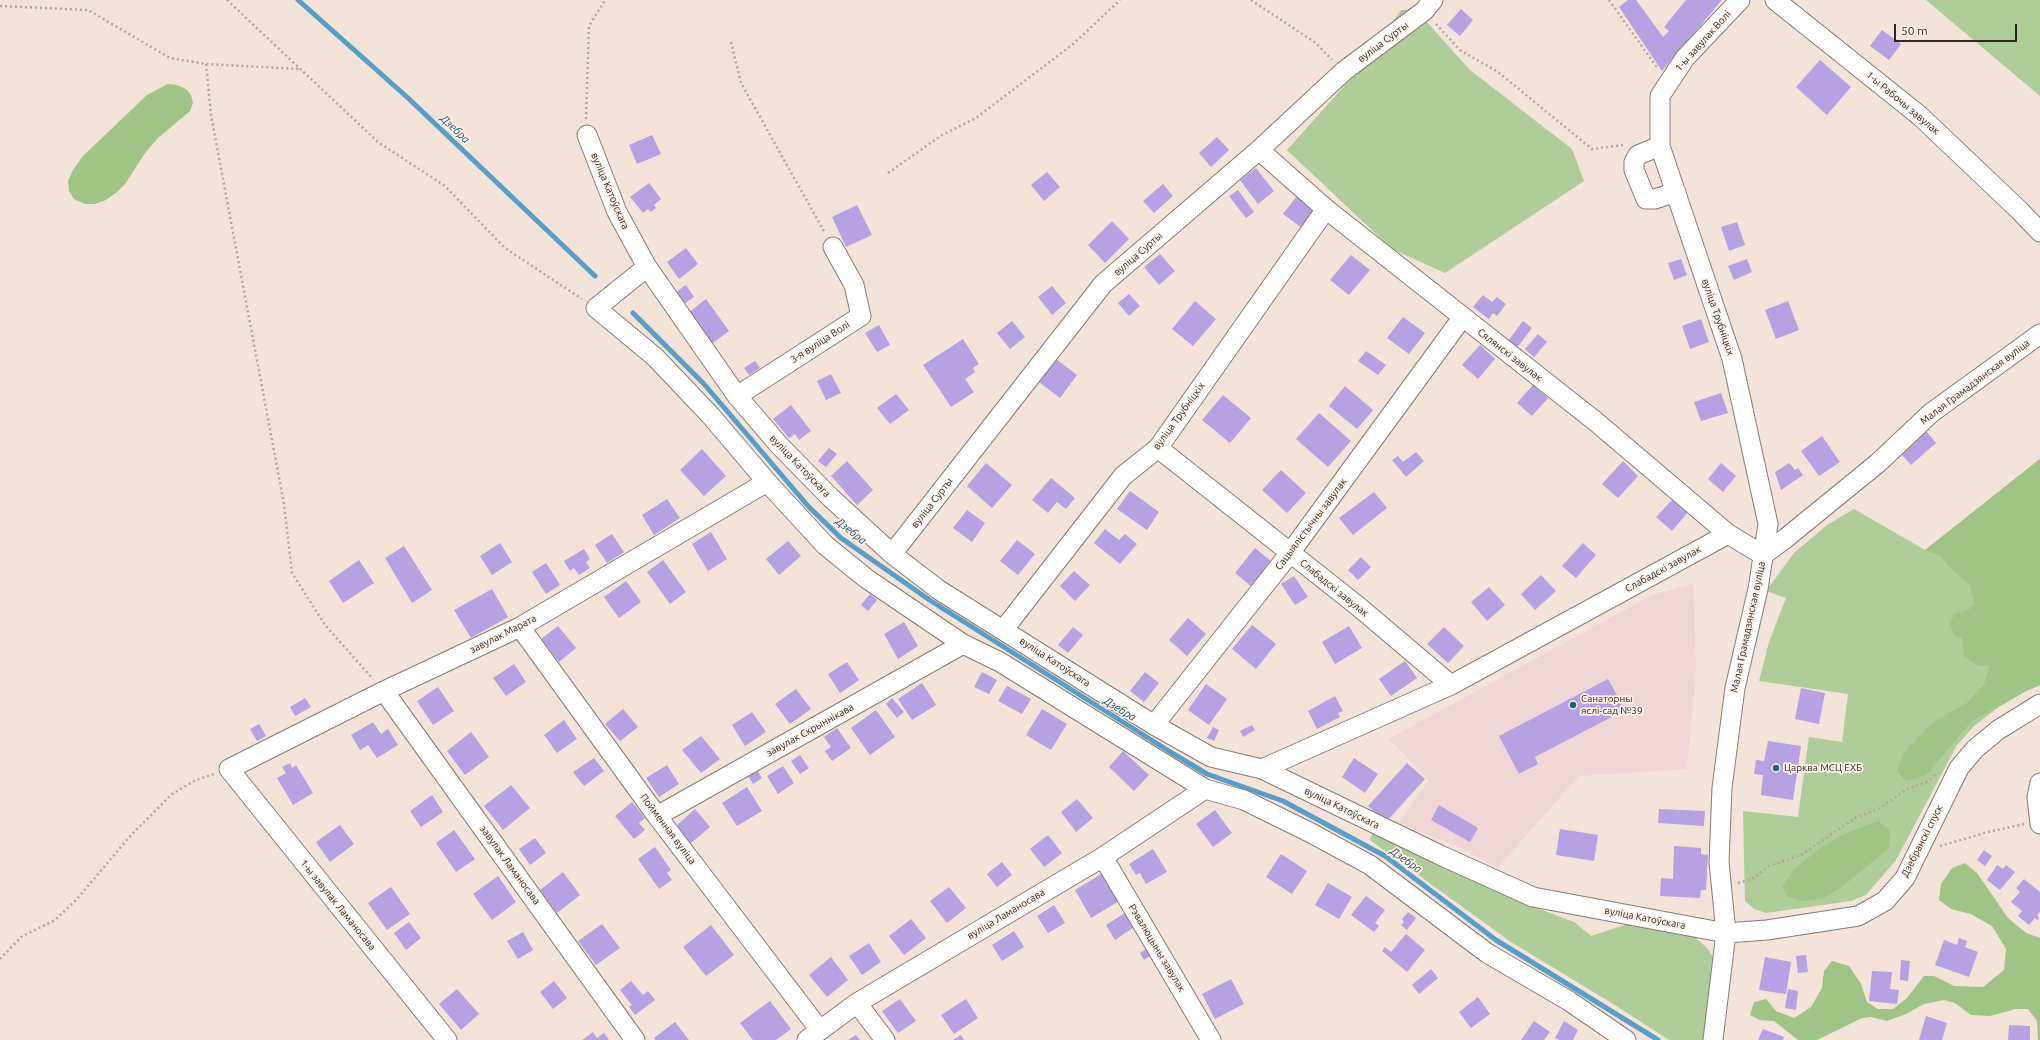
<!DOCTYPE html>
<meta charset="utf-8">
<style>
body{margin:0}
#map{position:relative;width:2040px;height:1040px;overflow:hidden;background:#f3e3d9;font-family:Ubuntu,sans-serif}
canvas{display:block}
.scale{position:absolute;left:1894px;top:24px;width:123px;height:18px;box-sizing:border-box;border:2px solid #2e2824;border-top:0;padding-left:5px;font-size:12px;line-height:14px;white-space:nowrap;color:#2e2824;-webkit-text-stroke:3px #fef1e9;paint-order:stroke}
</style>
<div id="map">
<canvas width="2040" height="1040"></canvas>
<div class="scale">50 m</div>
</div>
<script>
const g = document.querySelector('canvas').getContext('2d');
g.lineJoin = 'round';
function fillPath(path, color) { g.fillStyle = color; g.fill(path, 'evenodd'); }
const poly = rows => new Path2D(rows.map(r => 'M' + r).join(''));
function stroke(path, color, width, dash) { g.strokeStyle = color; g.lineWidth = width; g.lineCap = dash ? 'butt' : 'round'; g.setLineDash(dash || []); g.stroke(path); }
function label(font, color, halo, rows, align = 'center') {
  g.font = font + ' Ubuntu,sans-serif'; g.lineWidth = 3.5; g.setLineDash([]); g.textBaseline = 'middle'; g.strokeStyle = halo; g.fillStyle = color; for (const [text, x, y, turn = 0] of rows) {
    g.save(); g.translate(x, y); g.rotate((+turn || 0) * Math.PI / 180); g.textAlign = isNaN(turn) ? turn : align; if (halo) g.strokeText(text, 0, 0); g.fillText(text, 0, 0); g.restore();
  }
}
const education = poly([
 [1693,584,1696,670,1687,769,1579,776,1497,868,1461,848,1398,823,1429,780,1389,739,1652,595]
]);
const green = poly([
 [1926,0,2040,0,2040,96],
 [1401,10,1416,10,1470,70,1572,149,1584,181,1445,273,1392,249,1287,150,1362,66],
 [2040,459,2040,685,2026,691,1996,709,1974,726,1957,745,1896,860,1866,895,1851,901,1766,913,1754,909,1745,901,1743,811,1798,817,1809,737,1842,742,1848,694,1759,681,1769,642,1786,598,1766,591,1794,553,1827,525,1854,509,1925,550],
 [1373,831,1521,902,1574,922,1591,936,1637,921,1698,936,1697,939,1707,948,1713,957,1715,970,1704,1040,1669,1040,1610,1002,1511,942,1370,840]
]);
const forest = poly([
 [168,84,177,85,186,89,191,95,193,103,190,111,158,138,145,153,125,184,117,192,106,200,95,204,85,204,74,199,69,191,68,181,73,170,83,156,147,95],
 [2040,459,2040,685,2026,691,1972,721,1926,775,1906,781,1897,771,1903,754,1932,723,1967,703,1984,684,1990,666,1979,666,1964,657,1962,638,1954,635,1949,623,1956,613,1968,610,1975,604,1970,585,1948,566,1941,556,1925,550],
 [1878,821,1890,830,1889,848,1843,886,1822,899,1803,901,1788,897,1782,887,1794,869,1821,848,1844,834],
 [1965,863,1977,873,2008,918,2026,933,2040,938,2040,1040,2038,1040,2037,1021,2028,1009,2016,1009,1990,1016,1971,1015,1955,1003,1944,1000,1924,1004,1906,1014,1887,1021,1871,1017,1862,1018,1817,1040,1798,1040,1774,1021,1760,1020,1750,1015,1754,1002,1766,999,1776,1011,1794,1018,1811,1007,1822,988,1824,971,1832,961,1849,966,1861,984,1867,1002,1878,1009,1893,1009,1907,998,1924,976,1934,976,1954,986,1983,987,2004,970,2006,949,1992,926,1971,914,1951,909,1939,900,1941,884,1952,868]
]);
const stream = poly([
 [298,0,408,98,595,276],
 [633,313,704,384,808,506,841,538,931,601,1172,753,1207,774,1283,801,1385,856,1496,940,1658,1040]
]);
const building = poly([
 [1628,0,1636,0,1663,37,1669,31,1664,27,1686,0,1722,0,1662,71,1619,7],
 [1461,9,1473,20,1460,36,1447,25],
 [1882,30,1901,44,1889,60,1870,46],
 [1820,60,1851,87,1827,115,1796,87],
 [652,135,661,154,637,164,629,145],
 [1217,137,1229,150,1211,167,1199,153],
 [1256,168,1274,191,1258,204,1240,180],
 [1047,172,1060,187,1044,201,1031,185],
 [649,183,661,199,654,205,656,208,651,212,648,209,643,213,630,197],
 [1163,184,1173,196,1154,213,1143,201],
 [1238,190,1254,212,1246,218,1229,196],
 [1297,196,1315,211,1302,228,1283,214],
 [857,205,872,235,846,247,832,217],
 [1112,221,1129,239,1105,263,1088,245],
 [1737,222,1745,245,1729,251,1721,227],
 [686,248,698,264,679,279,667,262],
 [1160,254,1175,271,1159,285,1144,267],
 [1351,255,1370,270,1349,295,1330,280],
 [1681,259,1687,275,1674,280,1668,263],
 [1747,259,1752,272,1734,280,1728,266],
 [686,285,694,297,684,304,676,292],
 [1052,286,1066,303,1052,315,1038,297],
 [1129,294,1140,306,1129,316,1118,303],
 [1483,295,1492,302,1497,297,1506,304,1497,316,1493,313,1489,319,1473,307],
 [706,299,729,331,710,345,687,314],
 [1195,301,1216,319,1193,346,1172,329],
 [1788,301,1799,330,1776,339,1765,310],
 [1403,317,1425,333,1409,354,1387,338],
 [1701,319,1709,342,1690,349,1682,326],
 [1012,321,1025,337,1010,349,997,333],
 [1523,321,1532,328,1517,348,1508,341],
 [879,325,890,345,877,352,865,333],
 [1538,334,1547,342,1534,357,1525,349],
 [963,339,979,364,973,368,975,372,965,379,974,392,951,407,923,365],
 [1480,345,1495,359,1478,379,1462,365],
 [1366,351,1386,365,1378,375,1358,361],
 [1056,359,1077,375,1060,398,1039,382],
 [755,361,760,368,749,375,744,368],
 [831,374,841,393,826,400,817,381],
 [1533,385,1548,398,1532,416,1517,403],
 [1345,386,1373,410,1357,429,1329,406],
 [1721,393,1728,413,1701,421,1694,402],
 [896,394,909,410,890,424,877,408],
 [1223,395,1251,418,1230,443,1202,420],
 [791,405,811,431,799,440,795,434,789,438,773,419],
 [1319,413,1351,441,1328,467,1296,439],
 [1926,431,1936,443,1911,465,1901,454],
 [1822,436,1840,462,1819,476,1801,451],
 [829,448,837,454,826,467,818,461],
 [702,449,726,476,704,496,680,470],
 [1416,452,1424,461,1406,477,1392,460,1398,456,1403,462],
 [847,461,873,490,857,505,831,476],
 [1623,461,1638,476,1618,498,1602,484],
 [986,463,1012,485,992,508,967,486],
 [1721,463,1736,476,1723,492,1708,479],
 [1789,463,1795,470,1798,468,1803,475,1781,490,1775,472],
 [1281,470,1306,493,1287,513,1262,490],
 [1051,478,1075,498,1066,509,1057,502,1048,513,1032,500],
 [1130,491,1159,512,1147,530,1117,509],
 [1374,492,1387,508,1353,535,1339,518],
 [667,499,680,518,654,535,642,515],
 [1672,500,1687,513,1672,531,1656,517],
 [967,510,985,523,972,542,953,528],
 [1105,529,1119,540,1125,534,1137,544,1120,564,1094,543],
 [711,532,727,559,708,571,692,544],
 [612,534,624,552,607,563,595,545],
 [1017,540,1035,554,1018,575,1000,561],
 [788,541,801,556,779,575,766,559],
 [500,543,512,562,492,575,480,556],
 [1583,543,1596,555,1576,578,1562,566],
 [404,546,432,590,412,603,385,558],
 [1255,548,1272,562,1252,587,1235,573],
 [584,549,590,559,586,562,590,568,579,575,574,568,570,571,564,561],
 [1361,557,1371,567,1358,580,1348,570],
 [359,560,374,583,343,603,329,581],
 [663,560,686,592,670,604,647,572],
 [546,563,560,585,546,594,532,572],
 [1074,571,1090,585,1075,601,1060,586],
 [1541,575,1556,591,1535,610,1521,594],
 [1294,576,1308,597,1295,605,1281,584],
 [626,581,641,602,619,618,604,597],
 [1489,587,1505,605,1487,621,1471,602],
 [492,589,508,617,471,638,454,610],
 [870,594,877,600,868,611,861,605],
 [1188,618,1206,634,1187,656,1169,640],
 [904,622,918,646,898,659,884,634],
 [1252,625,1276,644,1256,669,1232,649],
 [558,626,576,648,559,662,541,639],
 [1349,626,1362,648,1335,664,1322,642],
 [1073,627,1083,635,1068,653,1058,645],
 [1444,627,1464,646,1448,663,1427,644],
 [1405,661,1417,678,1391,696,1379,679],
 [847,662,859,680,840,693,828,674],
 [514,664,526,682,506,696,493,678],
 [982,672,997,680,989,694,974,687],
 [1145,672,1159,683,1144,702,1130,691],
 [1608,679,1625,710,1535,757,1538,764,1519,774,1499,736],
 [922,683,936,705,912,720,898,699],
 [1206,684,1227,699,1209,725,1188,710],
 [1007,686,1031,699,1022,714,998,701],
 [438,687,454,711,433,725,417,701],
 [1801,688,1825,693,1819,724,1795,719],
 [796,689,811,709,790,724,775,704],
 [1335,696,1343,711,1338,713,1340,717,1317,729,1308,711],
 [305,698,311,707,295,716,290,707],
 [892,698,904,712,897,718,886,704],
 [623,709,638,727,620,741,605,724],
 [1042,709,1067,724,1051,750,1026,735],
 [876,710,895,737,870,755,851,728],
 [752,712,766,732,745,746,732,725],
 [564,720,577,739,557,753,544,735],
 [373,722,381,734,388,729,398,745,377,758,368,745,360,750,351,735],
 [259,724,266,736,257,741,250,729],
 [1252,725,1255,730,1243,737,1240,731],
 [1213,727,1219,730,1214,741,1207,738],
 [837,728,851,748,832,761,825,751,831,747,824,737],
 [471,732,489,757,465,775,447,751],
 [701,736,720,759,701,773,682,750],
 [1768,741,1801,746,1793,800,1761,795,1763,775,1754,774,1756,760,1764,761],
 [1123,751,1149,775,1134,791,1109,767],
 [800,755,809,768,800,774,791,761],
 [594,758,604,771,584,786,573,772],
 [1354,758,1378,774,1365,793,1342,777],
 [290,763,292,768,296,765,313,793,293,805,277,778,286,773,282,767],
 [1407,763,1425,779,1386,822,1368,806],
 [667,765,679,784,659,797,646,778],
 [754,765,762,778,753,784,745,770],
 [783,766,794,783,778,794,767,776],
 [511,785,530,808,503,830,484,806],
 [747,787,762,811,737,826,722,803],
 [432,795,443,812,421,827,410,811],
 [1077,799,1093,818,1076,832,1061,812],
 [632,802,645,818,639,823,645,830,634,839,615,816],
 [1439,805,1478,828,1470,842,1431,820],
 [695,809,710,827,690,844,675,827],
 [1659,809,1705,811,1704,826,1658,823],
 [1215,810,1232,833,1213,847,1196,824],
 [340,825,354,844,330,862,316,842],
 [1560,829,1598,835,1594,861,1556,855],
 [454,830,475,859,456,872,436,843],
 [1048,835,1062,853,1044,867,1030,849],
 [535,838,546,853,530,865,519,849],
 [1674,846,1701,848,1701,854,1708,855,1706,890,1701,890,1700,898,1660,896,1661,878,1673,879],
 [655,847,671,870,667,873,672,880,659,889,638,859],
 [1153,849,1167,872,1146,884,1140,873,1136,875,1129,864],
 [1984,850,1992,856,1985,866,1977,860],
 [1281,854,1307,871,1292,894,1266,877],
 [1002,862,1012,875,997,887,987,874],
 [1997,865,2003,869,2006,865,2015,872,2000,890,1987,880],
 [563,872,580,895,557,913,540,890],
 [1103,873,1119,901,1091,918,1075,890],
 [498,876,516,902,492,920,473,894],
 [2024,879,2040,892,2040,912,2037,915,2039,918,2037,920,2035,918,2029,925,2018,916,2022,911,2011,902,2020,892,2016,888],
 [1328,883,1352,897,1339,919,1315,905],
 [391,887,410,914,387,930,368,903],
 [949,887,966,908,947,923,930,901],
 [1366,896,1385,910,1375,923,1379,926,1374,932,1351,915],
 [1054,905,1065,923,1048,933,1037,916],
 [1408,912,1416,918,1407,930,1401,925,1404,922,1402,919],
 [1125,913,1134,927,1115,940,1106,925],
 [911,919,926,938,904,955,889,936],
 [409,922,421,938,406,950,394,933],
 [602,924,620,948,596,965,578,941],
 [711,925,734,955,706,976,683,947],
 [1014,931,1024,947,1002,961,992,945],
 [523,932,533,950,518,959,507,941],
 [1406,934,1425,950,1407,972,1382,951,1385,947,1391,952],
 [1959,938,1967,941,1965,947,1978,952,1969,977,1935,965,1944,940,1957,945],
 [869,943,881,962,862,975,849,956],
 [1152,945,1157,951,1144,960,1140,953],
 [1806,955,1808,972,1798,973,1796,956],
 [831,957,848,980,827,997,809,975],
 [1765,957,1791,962,1786,994,1759,990],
 [1901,960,1910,961,1908,981,1900,980],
 [1431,969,1438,978,1419,994,1412,985],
 [1872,971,1892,972,1890,989,1899,990,1897,1004,1869,1001],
 [1231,979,1244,1004,1215,1019,1202,994],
 [554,981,567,998,553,1009,540,992],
 [631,981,643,995,648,991,655,1000,635,1015,629,1007,632,1005,620,990],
 [457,989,479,1014,461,1030,439,1004],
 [1788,989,1798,991,1796,1010,1785,1008],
 [1478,997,1490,1014,1471,1028,1459,1012],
 [900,999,916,1021,898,1033,882,1011],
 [966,999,978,1018,954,1034,941,1015],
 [770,1001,791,1029,776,1040,753,1040,740,1023],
 [1926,1016,1947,1023,1942,1040,1919,1040],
 [1534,1021,1550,1032,1544,1040,1521,1040],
 [1564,1021,1578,1030,1573,1040,1559,1040,1555,1038],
 [675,1022,689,1040,655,1040,654,1038],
 [2009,1025,2030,1026,2030,1040,2008,1040],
 [1763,1029,1784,1037,1783,1040,1758,1040],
 [593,1032,597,1038,604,1033,609,1040,582,1040],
 [856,1035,860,1040,848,1040],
 [961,1035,964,1040,953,1040]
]);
const path = poly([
 [227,0,378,142,445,186,505,248,582,299],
 [1251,0,1316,43,1332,60],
 [1609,0,1658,69],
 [0,6,88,10,170,58,206,64,299,69],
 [1436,24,1460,50,1498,72,1592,149,1624,145],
 [731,42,741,83,825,233],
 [206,64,211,115,284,504,292,573,325,625,373,679],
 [586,119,589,26,605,0],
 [888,173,942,135,976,118,1072,45,1120,0],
 [1940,846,1988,832,2024,824],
 [1738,883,1752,879,1769,866,1801,855,1855,818,1880,808,1907,789,1927,782,1935,775],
 [0,959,21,937,55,920,77,899,131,835,172,794,196,780,214,774]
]);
const minor = poly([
 [1775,0,1920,116,2020,211,2040,232],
 [587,135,617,212,647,267,737,396,779,445,830,497,892,554,939,590,1154,725,1211,757,1262,769,1440,855,1533,897,1726,933,1767,930,1858,916,1885,901,1905,878,1959,768,1975,749,1998,730,2040,704],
 [1660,146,1638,155,1634,162,1634,170,1646,199,1655,199,1676,192],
 [1259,150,1326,209,1595,421,1728,534,1763,555],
 [647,267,596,308,655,357,711,416,767,482,825,545,867,579,963,644,1000,662,1205,789,1244,800,1311,833,1370,865,1487,953,1569,1001,1626,1040],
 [737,396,861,316,854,285,833,247],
 [1158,448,1359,607,1451,685],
 [892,554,1103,284,1259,150,1344,71,1424,11,1433,0],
 [1763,555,1786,538,1878,463,1931,413,2040,334],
 [520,627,657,816,819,1029],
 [1004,629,1123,476,1158,448,1326,209],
 [384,691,635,1040],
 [1154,725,1290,553,1462,318],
 [1262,769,1451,685,1728,534],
 [2040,783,2037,797,2040,824],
 [657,816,963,644],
 [1103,857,1211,1040],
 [857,1003,885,1040],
 [447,1040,229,769,384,691,520,627,767,482],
 [807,1040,857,1003,1103,857,1205,789],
 [1713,1040,1726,933,1719,862,1722,788,1735,688,1758,589,1768,524,1732,359,1660,146,1660,96,1685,58,1740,0]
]);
const markers = [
 [1573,705,4,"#216677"],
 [1776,768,4,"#216677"]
];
const streetNames = [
 ["1-ы завулак Волі",1703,41,-48],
 ["вуліца Сурты",1383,42,-37],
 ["1-ы Рабочы завулак",1903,103,40],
 ["вуліца Катоўскага",610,191,67],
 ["вуліца Сурты",1138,254,-41],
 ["вуліца Трубніцкіх",1718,317,71],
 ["3-я вуліца Волі",820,342,-33],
 ["Сялянскі завулак",1510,355,38],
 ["Малая Грамадзянская вуліца",1975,382,-37],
 ["вуліца Трубніцкіх",1179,416,-54],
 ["вуліца Катоўскага",800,466,46],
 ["вуліца Сурты",932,503,-52],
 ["Сацыялістычны завулак",1311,524,-53],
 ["Слабадскі завулак",1663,569,-29],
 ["Слабадскі завулак",1334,588,39],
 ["Малая Грамадзянская вуліца",1748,627,-78],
 ["завулак Марата",503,634,-27],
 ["вуліца Катоўскага",1055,662,33],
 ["завулак Скрыннікава",810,730,-29],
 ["вуліца Катоўскага",1342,808,26],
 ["Пойменная вуліца",668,829,53],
 ["Дзебранскі спуск",1922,841,-63],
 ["завулак Ламаносава",510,865,54],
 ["1-ы завулак Ламаносава",338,905,51],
 ["вуліца Ламаносава",1006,914,-31],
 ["вуліца Катоўскага",1645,918,11],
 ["Рэвалюцыны завулак",1157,948,59]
];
const poiNames = [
 ["Санаторны",1581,699],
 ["яслі-сад №39",1581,711],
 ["Царква МСЦ ЕХБ",1784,768]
];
const waterNames = [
 ["Дзебра",455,129,44],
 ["Дзебра",851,531,39],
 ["Дзебра",1120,709,32],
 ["Дзебра",1406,860,36]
];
fillPath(education, '#f0d6d5');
fillPath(green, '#aecd99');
fillPath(forest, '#9fc485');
stroke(stream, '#599ec9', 5);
fillPath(building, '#b6a1e3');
stroke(minor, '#897b71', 21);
stroke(path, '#b3a69e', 2.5, [2, 3]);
stroke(minor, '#fff', 19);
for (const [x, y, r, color] of markers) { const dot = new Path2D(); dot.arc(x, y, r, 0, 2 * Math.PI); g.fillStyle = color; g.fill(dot); stroke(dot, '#fef1e9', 1.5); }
label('10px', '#2e2824', '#fef1e9', streetNames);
label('10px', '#2e2824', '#fef1e9', poiNames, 'left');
label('italic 11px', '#1b516f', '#fef1e9', waterNames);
</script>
